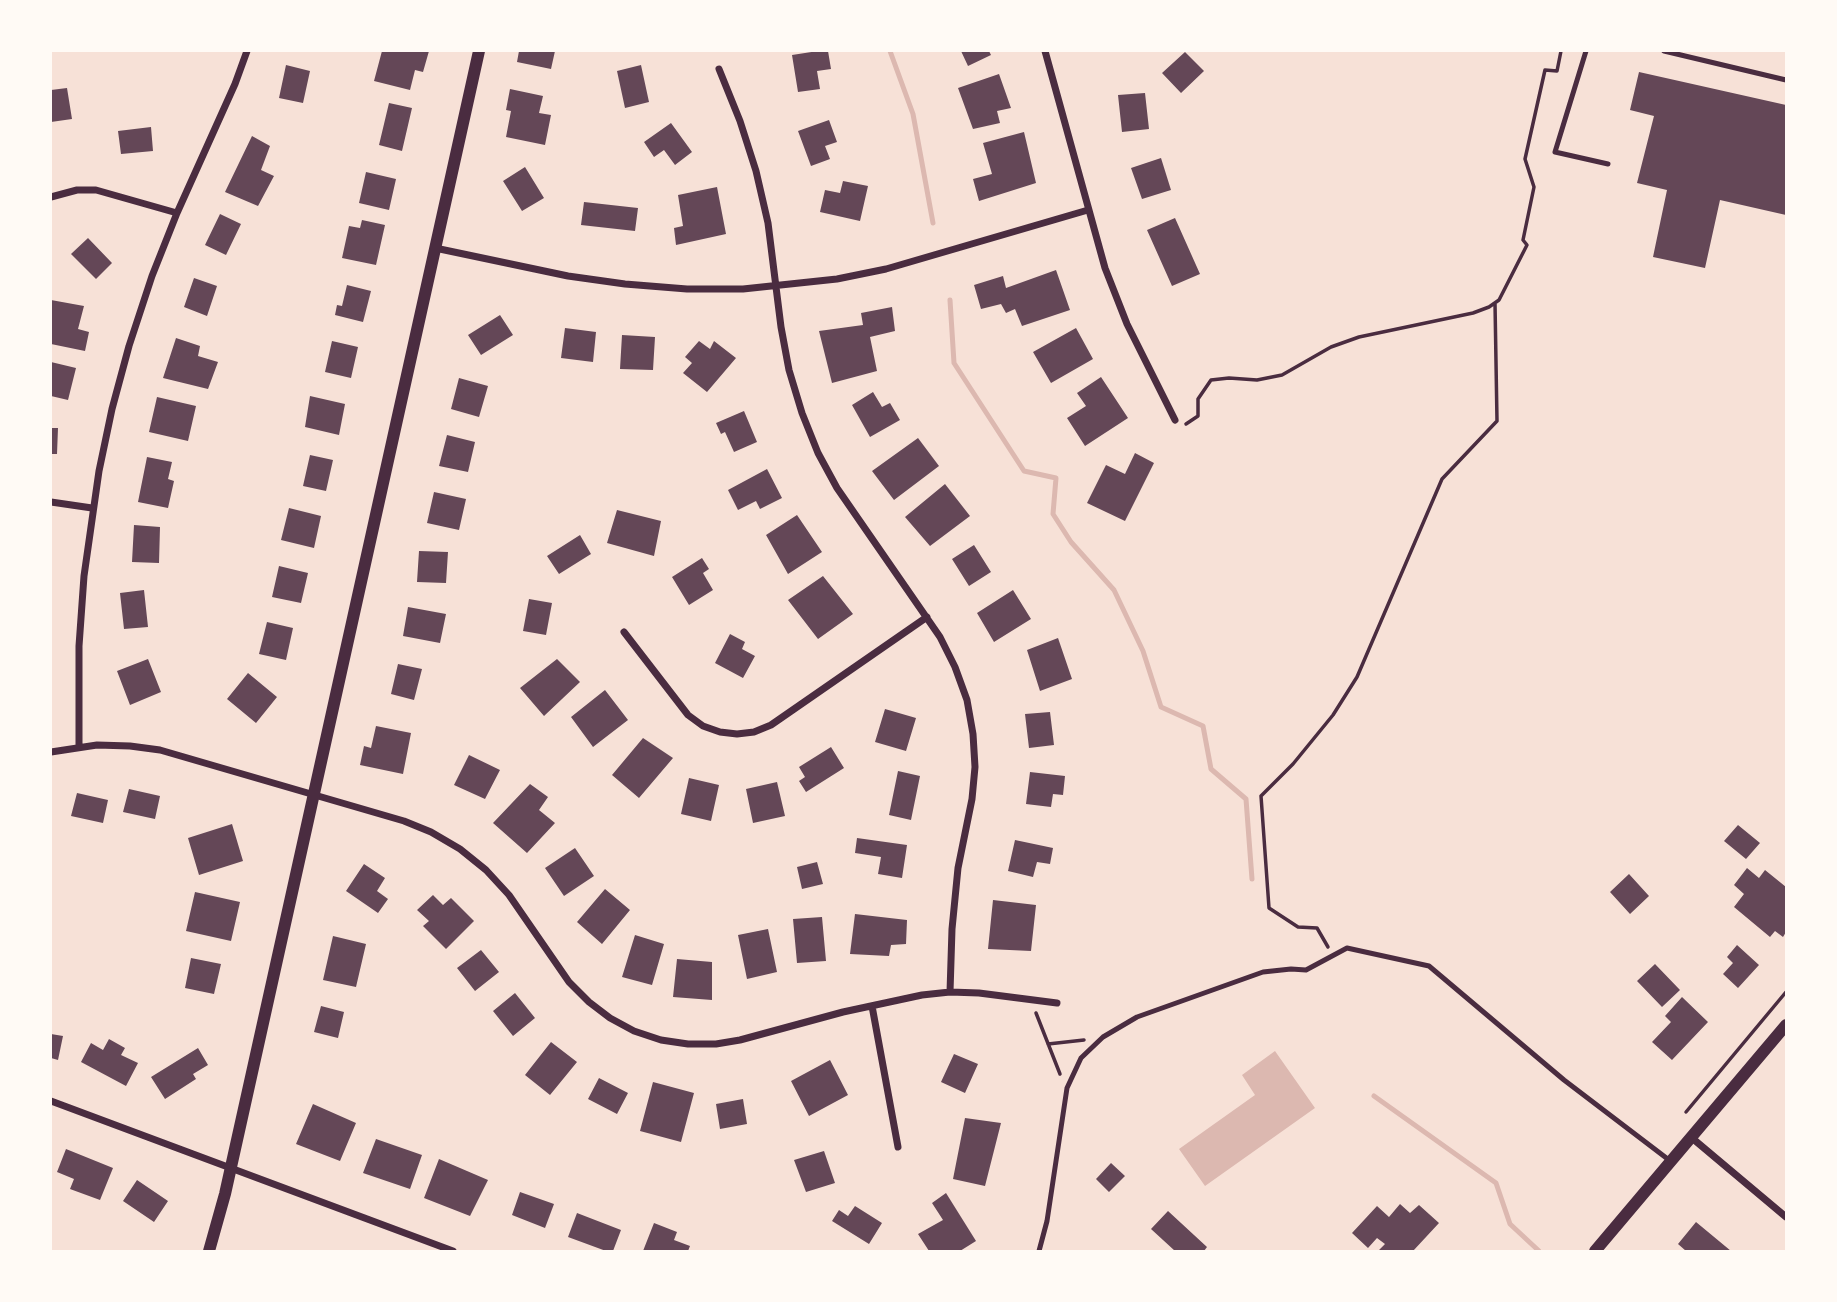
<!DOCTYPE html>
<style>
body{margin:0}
#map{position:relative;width:1837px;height:1302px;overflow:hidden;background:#f7e1d7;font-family:"Public Sans",sans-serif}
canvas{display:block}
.frame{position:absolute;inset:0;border:52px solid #fffaf5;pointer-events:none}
</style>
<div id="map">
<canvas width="1837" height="1302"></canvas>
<div class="frame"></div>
</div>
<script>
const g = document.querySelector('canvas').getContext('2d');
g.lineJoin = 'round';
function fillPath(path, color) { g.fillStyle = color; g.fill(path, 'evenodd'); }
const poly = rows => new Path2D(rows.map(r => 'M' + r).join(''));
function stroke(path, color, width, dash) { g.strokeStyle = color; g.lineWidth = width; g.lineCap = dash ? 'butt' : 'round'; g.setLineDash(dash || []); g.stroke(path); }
const water = poly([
 [1275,1051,1315,1108,1205,1186,1179,1149,1255,1095,1242,1075]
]);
const stream = poly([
 [890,51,913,114,933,223],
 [950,300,954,363,1024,471,1056,478,1053,514,1071,542,1114,590,1143,651,1161,707,1203,726,1211,769,1246,799,1252,879],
 [1374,1096,1496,1183,1510,1224,1539,1251]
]);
const building = poly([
 [382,51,429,51,423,72,415,70,410,90,374,81],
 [519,51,555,51,551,69,517,62],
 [818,51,828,51,831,69,817,71,820,89,798,92,792,55],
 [961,51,989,51,991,55,968,66],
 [1185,52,1204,71,1181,93,1162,73],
 [286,65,310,71,303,103,279,98],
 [641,65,649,102,625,108,617,71],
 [1639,72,1786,105,1786,215,1720,200,1705,268,1653,257,1667,190,1637,183,1654,116,1630,110],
 [999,74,1011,108,997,111,1000,123,973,129,958,88],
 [67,88,72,119,51,122,51,90],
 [510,89,543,96,539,113,551,115,545,145,506,137,511,111,506,110],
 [1145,93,1149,129,1122,132,1118,95],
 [389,103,412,108,402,151,379,145],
 [829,120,837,142,825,146,830,159,811,166,798,131],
 [671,123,692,152,675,165,664,150,654,157,644,142],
 [151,127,153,151,121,154,118,131],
 [1024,132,1036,183,979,201,973,179,992,174,983,143],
 [252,136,270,146,261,170,274,176,258,206,225,192],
 [1161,158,1171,190,1142,199,1131,168],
 [525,167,544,198,522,211,503,181],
 [366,172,396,179,389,210,359,203],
 [843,181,868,186,860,221,820,212,825,190,840,193],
 [717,187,726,234,676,245,674,228,683,226,678,195],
 [584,202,638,208,635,231,581,225],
 [220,214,241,224,226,255,205,245],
 [1175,218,1200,274,1172,286,1147,230],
 [362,220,385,225,376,265,342,258,349,226,360,228],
 [88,238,112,263,96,279,71,254],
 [1056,270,1070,310,1022,326,1015,309,1006,313,1001,304,981,309,974,285,1003,276,1006,288],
 [194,278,217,286,207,316,184,307],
 [347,285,371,291,363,322,335,315,337,305,342,306],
 [51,300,84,306,78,329,89,332,85,351,51,344],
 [892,307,895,331,870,337,877,371,832,383,819,331,863,325,861,313],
 [500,315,513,335,481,355,468,335],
 [565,328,596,332,593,362,561,358],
 [1076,328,1093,359,1051,383,1033,352],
 [622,335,655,337,653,370,620,369],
 [176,338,200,346,198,356,218,362,208,389,163,378],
 [332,341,358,347,351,378,325,372],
 [699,341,710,349,714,341,736,358,707,392,683,373,692,363,685,357],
 [51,362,76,368,68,400,51,396],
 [1101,377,1128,418,1085,446,1067,418,1086,406,1077,393],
 [459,378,488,386,479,417,451,409],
 [873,392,882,407,890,403,900,420,870,437,852,405],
 [310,396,345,404,339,435,305,427],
 [157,397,196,406,188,441,149,432],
 [744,411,757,442,734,452,725,432,721,434,716,423],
 [51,428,58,428,57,454,51,454],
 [447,435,475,442,468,472,439,466],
 [918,438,939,466,894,500,872,471],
 [1135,453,1154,463,1125,521,1087,503,1106,465,1125,474],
 [310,455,333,460,326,491,303,486],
 [147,457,172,462,168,479,174,481,168,508,138,502],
 [767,469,782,498,760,509,756,501,738,510,728,490],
 [945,484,970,516,930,546,905,517],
 [434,492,466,499,459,530,427,523],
 [289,508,321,516,314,548,281,540],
 [617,510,661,521,654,556,607,543],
 [797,515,822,552,788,574,766,535],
 [134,525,160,527,159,563,132,562],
 [580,535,591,554,559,574,547,556],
 [974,545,991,572,969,586,952,559],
 [419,551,448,552,446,583,417,582],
 [702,558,709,569,703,573,713,590,689,605,672,577],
 [279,566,308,573,301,603,272,597],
 [823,576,853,614,818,639,788,600],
 [144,590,148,627,124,629,120,593],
 [1013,590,1031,619,994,642,977,613],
 [529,599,552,603,546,635,523,631],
 [408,607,446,614,440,643,403,636],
 [267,622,293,628,286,660,259,654],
 [730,634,745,642,742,649,755,656,743,678,715,663],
 [1058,638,1072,679,1040,691,1027,650],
 [148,659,161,692,130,705,117,671],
 [557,659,580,682,544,716,520,688],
 [398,664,422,669,414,700,391,694],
 [248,673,277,697,256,723,227,699],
 [605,690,628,720,593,747,571,717],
 [885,709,916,718,906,751,875,742],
 [1050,712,1054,745,1029,748,1025,714],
 [376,726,411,733,403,774,360,765,364,746,371,748],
 [643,738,673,758,639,798,612,775],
 [831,747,844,768,806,792,799,781,805,777,799,767],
 [469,755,500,770,485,799,454,785],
 [898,771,920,776,911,820,889,815],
 [1030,772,1065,776,1063,795,1053,794,1051,807,1026,804],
 [689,778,719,785,711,821,681,814],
 [777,782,785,816,753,823,746,789],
 [530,784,548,797,539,810,555,823,527,853,493,823],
 [129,789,160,796,155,819,123,812],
 [77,793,108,800,103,823,71,816],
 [232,824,243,861,199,875,188,838],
 [1738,825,1760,843,1746,859,1724,841],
 [857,838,907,845,902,878,878,874,881,857,855,853],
 [1015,840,1053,848,1050,864,1037,862,1033,877,1008,871],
 [575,848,594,876,564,896,545,868],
 [817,862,823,884,802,889,797,867],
 [364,864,385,878,377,891,388,899,378,913,346,891],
 [1747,868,1759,878,1765,870,1786,887,1786,932,1783,937,1775,931,1770,937,1734,907,1744,894,1734,885],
 [1629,874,1649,896,1630,914,1610,892],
 [605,889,630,910,602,944,577,922],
 [195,892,240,902,231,941,186,931],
 [433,895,443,905,451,898,474,921,446,949,423,926,429,921,417,910],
 [993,900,1036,905,1031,951,988,949],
 [855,914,907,920,906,944,891,945,889,956,850,954],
 [822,917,826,961,797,963,793,919],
 [768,929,777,972,747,979,738,935],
 [635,935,664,944,652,985,622,977],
 [333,936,366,944,356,987,323,980],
 [1737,945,1759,965,1738,988,1723,974,1733,963,1727,957],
 [481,950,499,972,475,991,457,968],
 [191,958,221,964,214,994,185,988],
 [677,959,712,962,712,1000,673,997],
 [1655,964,1680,990,1662,1007,1637,981],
 [515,993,535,1018,513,1036,493,1011],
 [1682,997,1708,1022,1672,1060,1652,1042,1671,1022,1665,1016],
 [321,1006,344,1012,338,1038,314,1032],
 [51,1034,63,1036,58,1060,51,1058],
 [109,1039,125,1048,121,1055,138,1063,126,1086,81,1062,91,1043,103,1050],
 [551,1042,577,1062,550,1095,525,1075],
 [198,1048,208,1065,193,1074,196,1079,165,1099,151,1077],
 [954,1054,978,1064,965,1093,941,1082],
 [830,1060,848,1095,809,1116,791,1081],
 [599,1078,628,1093,617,1114,588,1099],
 [653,1082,694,1093,681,1142,640,1131],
 [743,1099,747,1124,720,1129,716,1104],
 [313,1104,356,1123,340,1161,296,1144],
 [965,1118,1001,1123,985,1186,953,1179],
 [376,1139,422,1155,410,1189,363,1173],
 [66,1149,113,1168,100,1200,70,1189,74,1179,57,1172],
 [824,1151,835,1183,806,1192,794,1160],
 [439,1159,488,1180,470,1216,424,1198],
 [1111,1163,1125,1176,1109,1192,1096,1179],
 [137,1180,168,1201,154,1222,123,1201],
 [520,1192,554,1204,545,1228,512,1215],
 [946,1193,976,1241,960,1251,929,1251,918,1234,943,1220,932,1203],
 [1400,1204,1410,1213,1419,1205,1439,1223,1413,1251,1378,1251,1385,1244,1377,1238,1368,1248,1352,1233,1377,1206,1389,1217],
 [855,1206,882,1223,869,1244,832,1221,839,1210,848,1216],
 [1168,1211,1207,1247,1204,1251,1175,1251,1151,1229],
 [577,1213,621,1230,613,1251,606,1251,568,1237],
 [1696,1222,1731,1251,1686,1251,1678,1244],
 [654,1223,677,1232,674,1240,690,1246,688,1251,643,1251]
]);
const path = poly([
 [1186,424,1198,416,1198,399,1211,380,1229,378,1257,380,1282,375,1331,347,1359,337,1473,313,1489,307,1499,300,1527,245,1523,240,1534,187,1525,159,1545,70,1557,71,1561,51],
 [1328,947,1317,928,1298,927,1269,908,1261,796,1293,764,1333,715,1357,677,1442,479,1497,421,1495,303],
 [1036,1013,1060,1074],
 [1048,1044,1084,1040],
 [1686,1112,1786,992]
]);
const service = poly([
 [1586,51,1555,152,1608,164],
 [1664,51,1786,80],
 [1039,1251,1047,1221,1067,1088,1081,1058,1103,1037,1137,1017,1263,972,1291,969,1306,970,1347,948,1429,966,1564,1080,1669,1160]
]);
const minor = poly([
 [1045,51,1105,268,1127,324,1175,420],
 [719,69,740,121,756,171,768,223,781,327,789,370,802,413,818,453,837,488,940,637,955,667,967,700,973,734,975,767,972,799,958,868,952,929,950,992],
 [51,197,77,190,96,190,177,213],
 [435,248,568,276,625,284,687,289,743,289,837,279,886,269,1088,210],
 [51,502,92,508],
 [624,632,688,715,703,726,720,732,737,734,754,732,771,725,927,617],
 [79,746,79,646,84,576,99,471,112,409,129,346,152,276,177,213,235,84,247,51],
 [51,752,97,745,130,746,160,750,404,821,431,832,460,849,486,870,509,895,569,982,589,1002,610,1018,634,1031,661,1040,688,1044,716,1044,740,1040,843,1012,922,995,950,992,979,993,1057,1003],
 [872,1006,898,1147],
 [51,1101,453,1251],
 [1692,1138,1786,1217]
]);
const tertiary = poly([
 [209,1251,225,1194,479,51],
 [1595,1251,1786,1025]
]);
fillPath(water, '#dcb8b0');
stroke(stream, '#dcb8b0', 5);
fillPath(building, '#644757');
stroke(path, '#4a2c40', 3.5);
stroke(service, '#4a2c40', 5);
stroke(minor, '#4a2c40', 7);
stroke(tertiary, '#4a2c40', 12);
</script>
